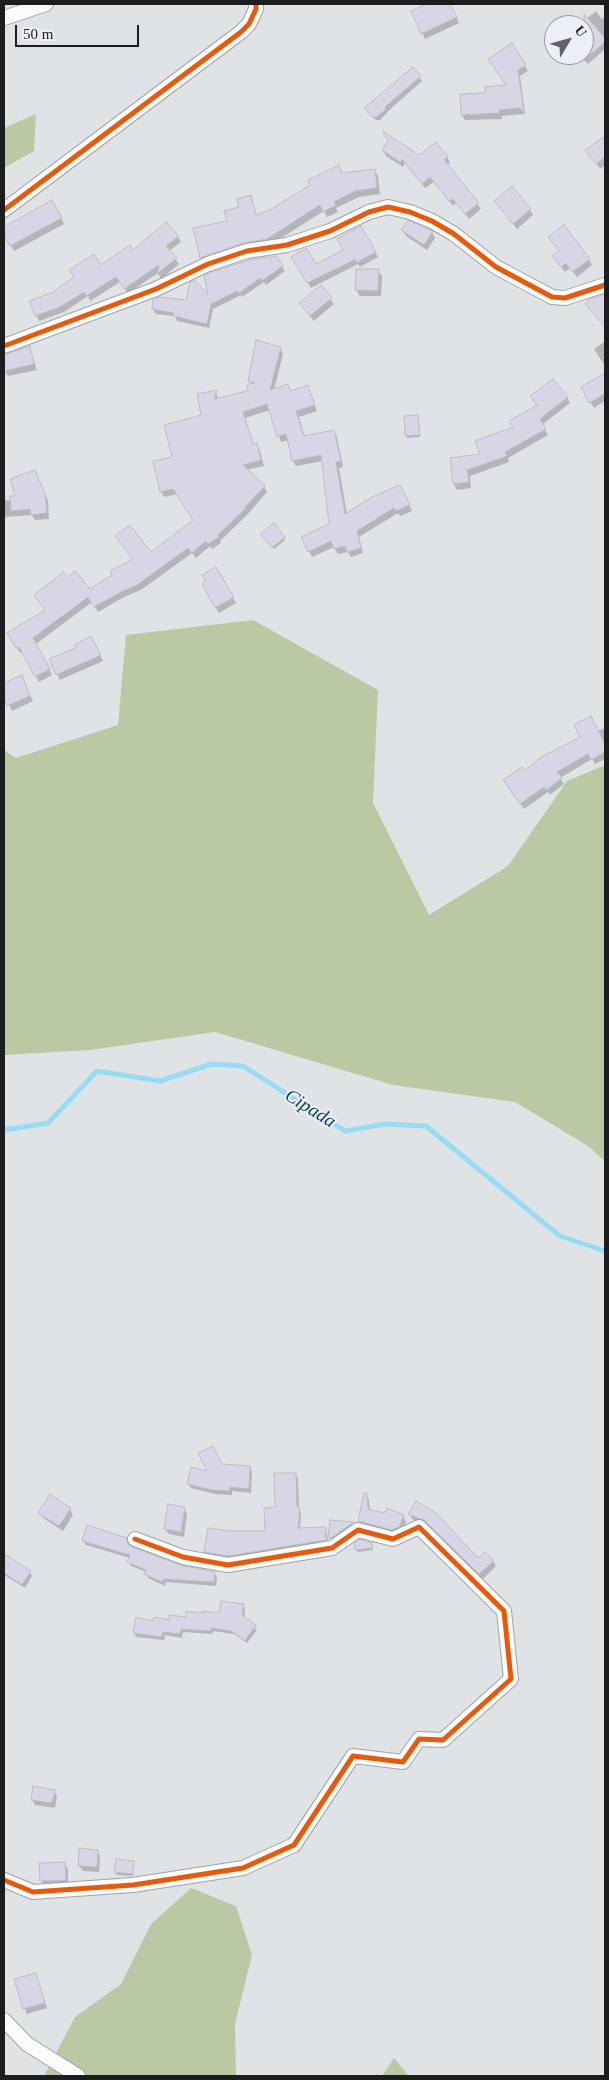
<!DOCTYPE html>
<style>
body{margin:0}
#map{position:relative;width:609px;height:2080px;overflow:hidden;background:#e0e3e6;font-family:"Times New Roman",serif}
canvas{display:block}
.frame{position:absolute;inset:0;border:5px solid #1c1d1f;pointer-events:none}
.north{position:absolute;left:544px;top:15px;width:50px;height:50px;box-sizing:border-box;background:#eceff5;border:1px solid #999b9f;border-radius:50%;rotate:53deg;font-size:14px;font-weight:700;line-height:20px;text-align:center;color:#1c1d1f}
.north::after{content:'';display:block;margin:auto;width:18px;height:22px;background:#616265;clip-path:polygon(50% 0,100% 100%,50% 72%,0 100%)}
.scale{position:absolute;left:15px;top:25px;width:124px;height:22px;box-sizing:border-box;border:2px solid #1c1d1f;border-top:0;padding-left:6px;font-size:15px;line-height:18px;white-space:nowrap;color:#1c1d1f;-webkit-text-stroke:4px #eceff5;paint-order:stroke}
</style>
<div id="map">
<canvas width="609" height="2080"></canvas>
<div class="frame"></div>
<div class="north">U</div>
<div class="scale">50 m</div>
</div>
<script>
const g = document.querySelector('canvas').getContext('2d');
g.lineJoin = 'round';
function fillPath(path, color) { g.fillStyle = color; g.fill(path, 'evenodd'); }
const poly = rows => new Path2D(rows.map(r => 'M' + r).join(''));
function stroke(path, color, width, dash) { g.strokeStyle = color; g.lineWidth = width; g.lineCap = dash ? 'butt' : 'round'; g.setLineDash(dash || []); g.stroke(path); }
function label(font, color, halo, rows, align = 'center') {
  g.font = font + ' "Times New Roman",serif'; g.lineWidth = 4; g.setLineDash([]); g.textBaseline = 'middle'; g.strokeStyle = halo; g.fillStyle = color; for (const [text, x, y, turn = 0] of rows) {
    g.save(); g.translate(x, y); g.rotate((+turn || 0) * Math.PI / 180); g.textAlign = isNaN(turn) ? turn : align; if (halo) g.strokeText(text, 0, 0); g.fillText(text, 0, 0); g.restore();
  }
}
const forest = poly([
 [36,114,34,151,4,168,4,128],
 [253,620,378,690,373,803,429,915,508,866,567,781,605,765,605,1161,588,1146,515,1102,393,1085,215,1032,90,1050,4,1055,4,750,16,758,118,725,126,635],
 [191,1888,236,1906,252,1955,235,2024,236,2076,44,2076,75,2017,121,1984,151,1924],
 [394,2058,409,2076,382,2076]
]);
const shadow = poly([
 [430,4,450,4,459,23,425,39,412,12],
 [596,11,602,19,605,17,605,49,588,64,582,58,566,55,584,55,584,25,578,25],
 [512,45,528,71,520,76,525,114,502,116,502,119,465,120,462,115,487,95,507,87],
 [413,68,422,81,387,112,387,113,380,120,376,120,367,112],
 [605,137,605,165,600,169,587,150],
 [383,150,419,156,447,157,450,163,446,165,481,209,469,219,456,203,453,206,434,182,425,188,405,163,403,167,386,156],
 [374,170,378,176,380,194,359,197,336,208,338,212,327,217,324,211,270,245,204,264,201,258,194,229,228,222,250,197,257,216,342,174],
 [52,202,64,224,14,251,4,233,4,228],
 [496,202,530,210,533,215,517,229],
 [361,227,378,257,360,267,358,264,311,288,293,258,315,266,345,251],
 [403,230,432,232,435,238,427,250,406,236],
 [178,237,181,242,169,251,179,264,161,279,158,273,128,293,120,282,90,301,88,296,64,312,39,321,36,315,54,293,76,278,133,251],
 [275,257,285,271,266,285,264,282,242,297,241,295,213,309,209,328,177,321,175,316,156,314,153,309,187,301,210,300],
 [589,260,592,265,577,277,570,268,565,272,557,262],
 [357,270,378,271,382,276,381,296,360,296,356,290],
 [320,286,334,304,314,321,300,303],
 [604,342,605,343,605,366,594,349],
 [29,347,37,370,8,376,4,368,4,355],
 [280,348,283,354,274,390,288,386,291,392,310,392,317,411,299,417,305,437,334,431,337,437,343,467,339,468,347,514,403,492,412,511,400,516,398,513,359,537,363,553,351,557,348,552,338,554,334,547,312,557,309,551,331,525,323,461,296,466,293,461,289,440,281,442,270,410,245,418,254,446,257,445,260,451,264,466,246,470,264,486,267,492,248,514,220,541,221,543,212,549,210,546,196,558,192,553,141,590,124,597,98,612,92,602,36,644,52,675,39,682,23,652,20,653,9,633,46,611,68,578,90,590,150,554,194,520,178,494,164,497,161,491,174,457,203,415,216,392,218,399,248,392,252,385,250,381],
 [604,376,605,401,594,408,582,388],
 [567,397,570,403,542,425,548,435,508,458,509,462,470,476,471,488,457,490,454,484,451,459,482,456,538,406,535,402],
 [418,416,420,437,408,438,406,436],
 [35,471,48,501,49,519,35,520,32,515,4,517,4,500,12,501,17,497],
 [263,536,284,538,285,540,274,549],
 [216,569,236,603,219,613,203,585,208,582],
 [91,638,103,661,60,680,57,674],
 [21,677,33,701,12,711,4,694,4,685],
 [605,728,605,759,595,764,592,759,560,778,564,784,550,795,548,792,524,809,508,786,525,772,581,738],
 [221,1465,250,1467,252,1472,251,1493,232,1491,232,1495,215,1494,191,1488,188,1484],
 [295,1474,298,1478,299,1508,301,1513,300,1529,325,1528,327,1533,328,1544,231,1560,208,1556,206,1552,229,1532,266,1532,276,1509],
 [366,1494,369,1500,370,1511,403,1516,406,1522,402,1532,396,1535,363,1527,359,1521],
 [416,1502,478,1560,493,1561,496,1566,483,1579,429,1526,412,1519,410,1514],
 [184,1508,187,1514,184,1537,169,1534,165,1529],
 [70,1509,73,1515,63,1531,43,1518,40,1513],
 [331,1522,353,1524,354,1525,331,1540],
 [126,1539,129,1546,180,1566,214,1573,217,1577,216,1586,166,1582,165,1586,148,1578,147,1572,131,1566,129,1562,130,1558,86,1545,83,1541],
 [371,1544,373,1550,358,1552,356,1550],
 [4,1556,30,1572,32,1576,25,1588,4,1575],
 [243,1606,245,1609,244,1618,257,1630,247,1643,234,1634,213,1631,212,1634,183,1632,182,1638,165,1635,164,1640,136,1637,134,1633,154,1622,220,1614],
 [54,1791,57,1796,55,1808,35,1805,32,1799],
 [97,1851,100,1856,99,1872,83,1871,79,1866],
 [133,1862,133,1876,117,1875,116,1872],
 [64,1863,68,1869,68,1885,45,1886,41,1880],
 [35,1974,47,2008,27,2014,15,1980]
]);
const stream = poly([
 [4,1130,48,1123,97,1071,160,1081,212,1064,243,1066,345,1131,385,1124,426,1126,560,1236,605,1251]
]);
const building = poly([
 [427,4,450,4,457,17,421,34,411,11,427,4],
 [584,14,605,38,605,42,584,60,584,14],
 [512,43,526,65,518,70,524,113,520,108,499,110,500,113,461,115,460,94,485,93,485,87,506,85,488,59,512,43],
 [413,67,421,76,385,107,386,109,377,117,372,117,364,108,413,67],
 [384,132,419,155,436,142,448,157,444,160,479,203,465,214,453,199,449,201,430,177,422,184,402,159,400,162,382,150,388,141,383,133,384,132],
 [605,136,605,157,596,164,585,150,605,136],
 [339,165,342,173,375,169,377,188,355,191,334,202,336,205,323,212,320,205,267,239,244,243,200,258,193,228,227,221,224,211,239,207,237,199,251,195,256,215,270,210,310,185,308,180,339,165],
 [512,186,531,209,513,224,494,201,512,186],
 [52,200,62,218,10,246,4,235,4,227,52,200],
 [408,220,433,231,424,245,401,230,408,220],
 [166,222,179,236,166,246,177,258,157,274,159,265,124,289,116,277,86,296,84,292,60,307,35,316,29,301,53,292,74,277,69,270,94,254,101,265,130,245,133,250,166,222],
 [564,225,590,259,572,272,566,263,561,267,552,256,559,251,548,237,564,225],
 [361,226,376,252,356,263,356,259,307,283,291,257,306,248,316,264,343,250,337,239,361,226],
 [276,256,283,266,262,281,260,278,239,293,237,291,211,304,207,324,173,316,174,313,152,309,153,299,160,297,186,300,190,282,195,280,208,295,204,276,211,272,249,260,276,256],
 [356,269,379,269,378,291,355,290,356,269],
 [321,285,332,298,310,316,299,303,321,285],
 [605,294,605,327,585,304,589,299,605,294],
 [256,340,281,347,270,390,288,384,290,391,308,385,315,405,296,411,304,436,334,430,341,461,336,462,345,514,372,497,400,485,410,505,396,511,394,508,357,531,361,548,347,552,345,546,334,549,331,541,308,552,301,537,329,524,321,455,292,461,286,434,277,437,267,404,243,412,253,444,257,443,261,460,243,465,265,486,245,507,246,508,218,535,219,537,208,544,206,541,192,553,188,548,137,585,121,592,94,607,88,597,33,638,50,669,35,677,19,647,16,648,7,633,45,610,34,595,64,572,68,577,75,571,90,589,112,575,110,571,133,559,115,536,130,525,151,552,193,520,173,489,160,492,153,461,172,457,164,425,201,415,197,394,217,390,214,399,247,391,248,384,255,383,248,381,256,340],
 [30,346,34,364,4,371,4,355,30,346],
 [605,373,605,394,589,403,581,387,605,373],
 [553,379,568,397,540,419,546,429,505,452,507,456,467,470,469,482,453,484,450,458,480,454,475,441,513,427,509,421,537,405,530,396,553,379],
 [418,415,420,435,405,436,404,416,418,415],
 [35,470,45,494,47,513,31,515,30,509,11,511,10,496,15,496,10,479,35,470],
 [274,523,285,537,272,548,260,534,274,523],
 [216,567,234,597,215,608,202,584,206,582,202,575,216,567],
 [91,636,101,655,56,675,49,659,76,648,74,645,91,636],
 [22,675,30,696,7,706,4,698,4,683,22,675],
 [591,716,605,744,605,752,591,760,588,754,557,772,562,778,546,790,544,787,520,804,503,780,522,767,525,770,540,758,580,737,574,725,591,716],
 [213,1446,222,1464,250,1466,249,1489,230,1487,230,1491,212,1490,187,1484,191,1467,207,1471,198,1453,213,1446],
 [274,1473,296,1473,297,1507,300,1508,298,1528,326,1527,326,1540,228,1556,204,1552,208,1528,229,1531,265,1531,264,1508,275,1507,274,1473],
 [364,1493,367,1493,368,1509,385,1513,387,1508,404,1515,399,1527,392,1530,358,1521,364,1493],
 [50,1494,71,1508,59,1526,38,1513,50,1494],
 [416,1501,436,1513,478,1558,485,1552,494,1561,479,1574,425,1521,408,1514,416,1501],
 [168,1504,185,1507,181,1532,164,1529,168,1504],
 [330,1520,354,1522,331,1538,328,1538,330,1520],
 [87,1525,127,1538,128,1544,132,1547,180,1565,215,1572,214,1582,164,1579,162,1582,144,1574,146,1570,127,1562,130,1555,82,1541,87,1525],
 [360,1539,372,1543,373,1548,355,1550,354,1543,360,1539],
 [4,1554,31,1571,22,1585,4,1573,4,1554],
 [221,1601,244,1604,242,1615,256,1625,245,1641,231,1631,211,1628,211,1631,181,1629,180,1634,163,1632,162,1637,133,1633,136,1617,153,1621,154,1617,169,1620,169,1615,186,1617,186,1611,202,1613,202,1611,219,1613,221,1601],
 [33,1786,55,1790,52,1803,31,1800,33,1786],
 [79,1848,98,1850,97,1867,78,1866,79,1848],
 [116,1859,134,1861,133,1874,114,1872,116,1859],
 [65,1862,66,1880,40,1881,39,1863,65,1862],
 [36,1973,45,2003,23,2009,14,1979,36,1973]
]);
const minor = poly([
 [4,18,46,4],
 [4,210,241,32,249,24,256,9,256,4],
 [4,346,156,289,208,264,247,251,287,245,330,231,369,212,388,207,410,212,432,221,454,234,496,267,552,297,565,298,605,285],
 [4,1880,33,1892,133,1885,243,1868,294,1845,353,1756,403,1762,419,1739,443,1740,511,1679,504,1611,419,1527,393,1539,358,1530,332,1548,228,1565,183,1557,135,1539],
 [4,2020,27,2044,78,2076]
]);
const cycleway = poly([
 [4,210,241,32,249,24,256,9,256,4],
 [4,346,156,289,208,264,247,251,287,245,330,231,369,212,388,207,410,212,432,221,454,234,496,267,552,297,565,298,605,285],
 [4,1880,33,1892,133,1885,243,1868,294,1845,353,1756,403,1762,419,1739,443,1740,511,1679,504,1611,419,1527,393,1539,358,1530,332,1548,228,1565,183,1557,135,1539]
]);
const waterNames = [
 ["Cipada",310,1109,32]
];
fillPath(forest, '#bac9a3');
fillPath(shadow, '#0003');
stroke(stream, '#97dcf3', 5);
fillPath(building, '#d7d6e6');
stroke(building, '#bcbdc0', 1);
stroke(minor, '#a1a3a5', 16);
stroke(minor, '#fafbfb', 14);
stroke(cycleway, '#e8590c', 5);
label('italic 19px', '#0f3c4a', '#eceff5', waterNames);
</script>
